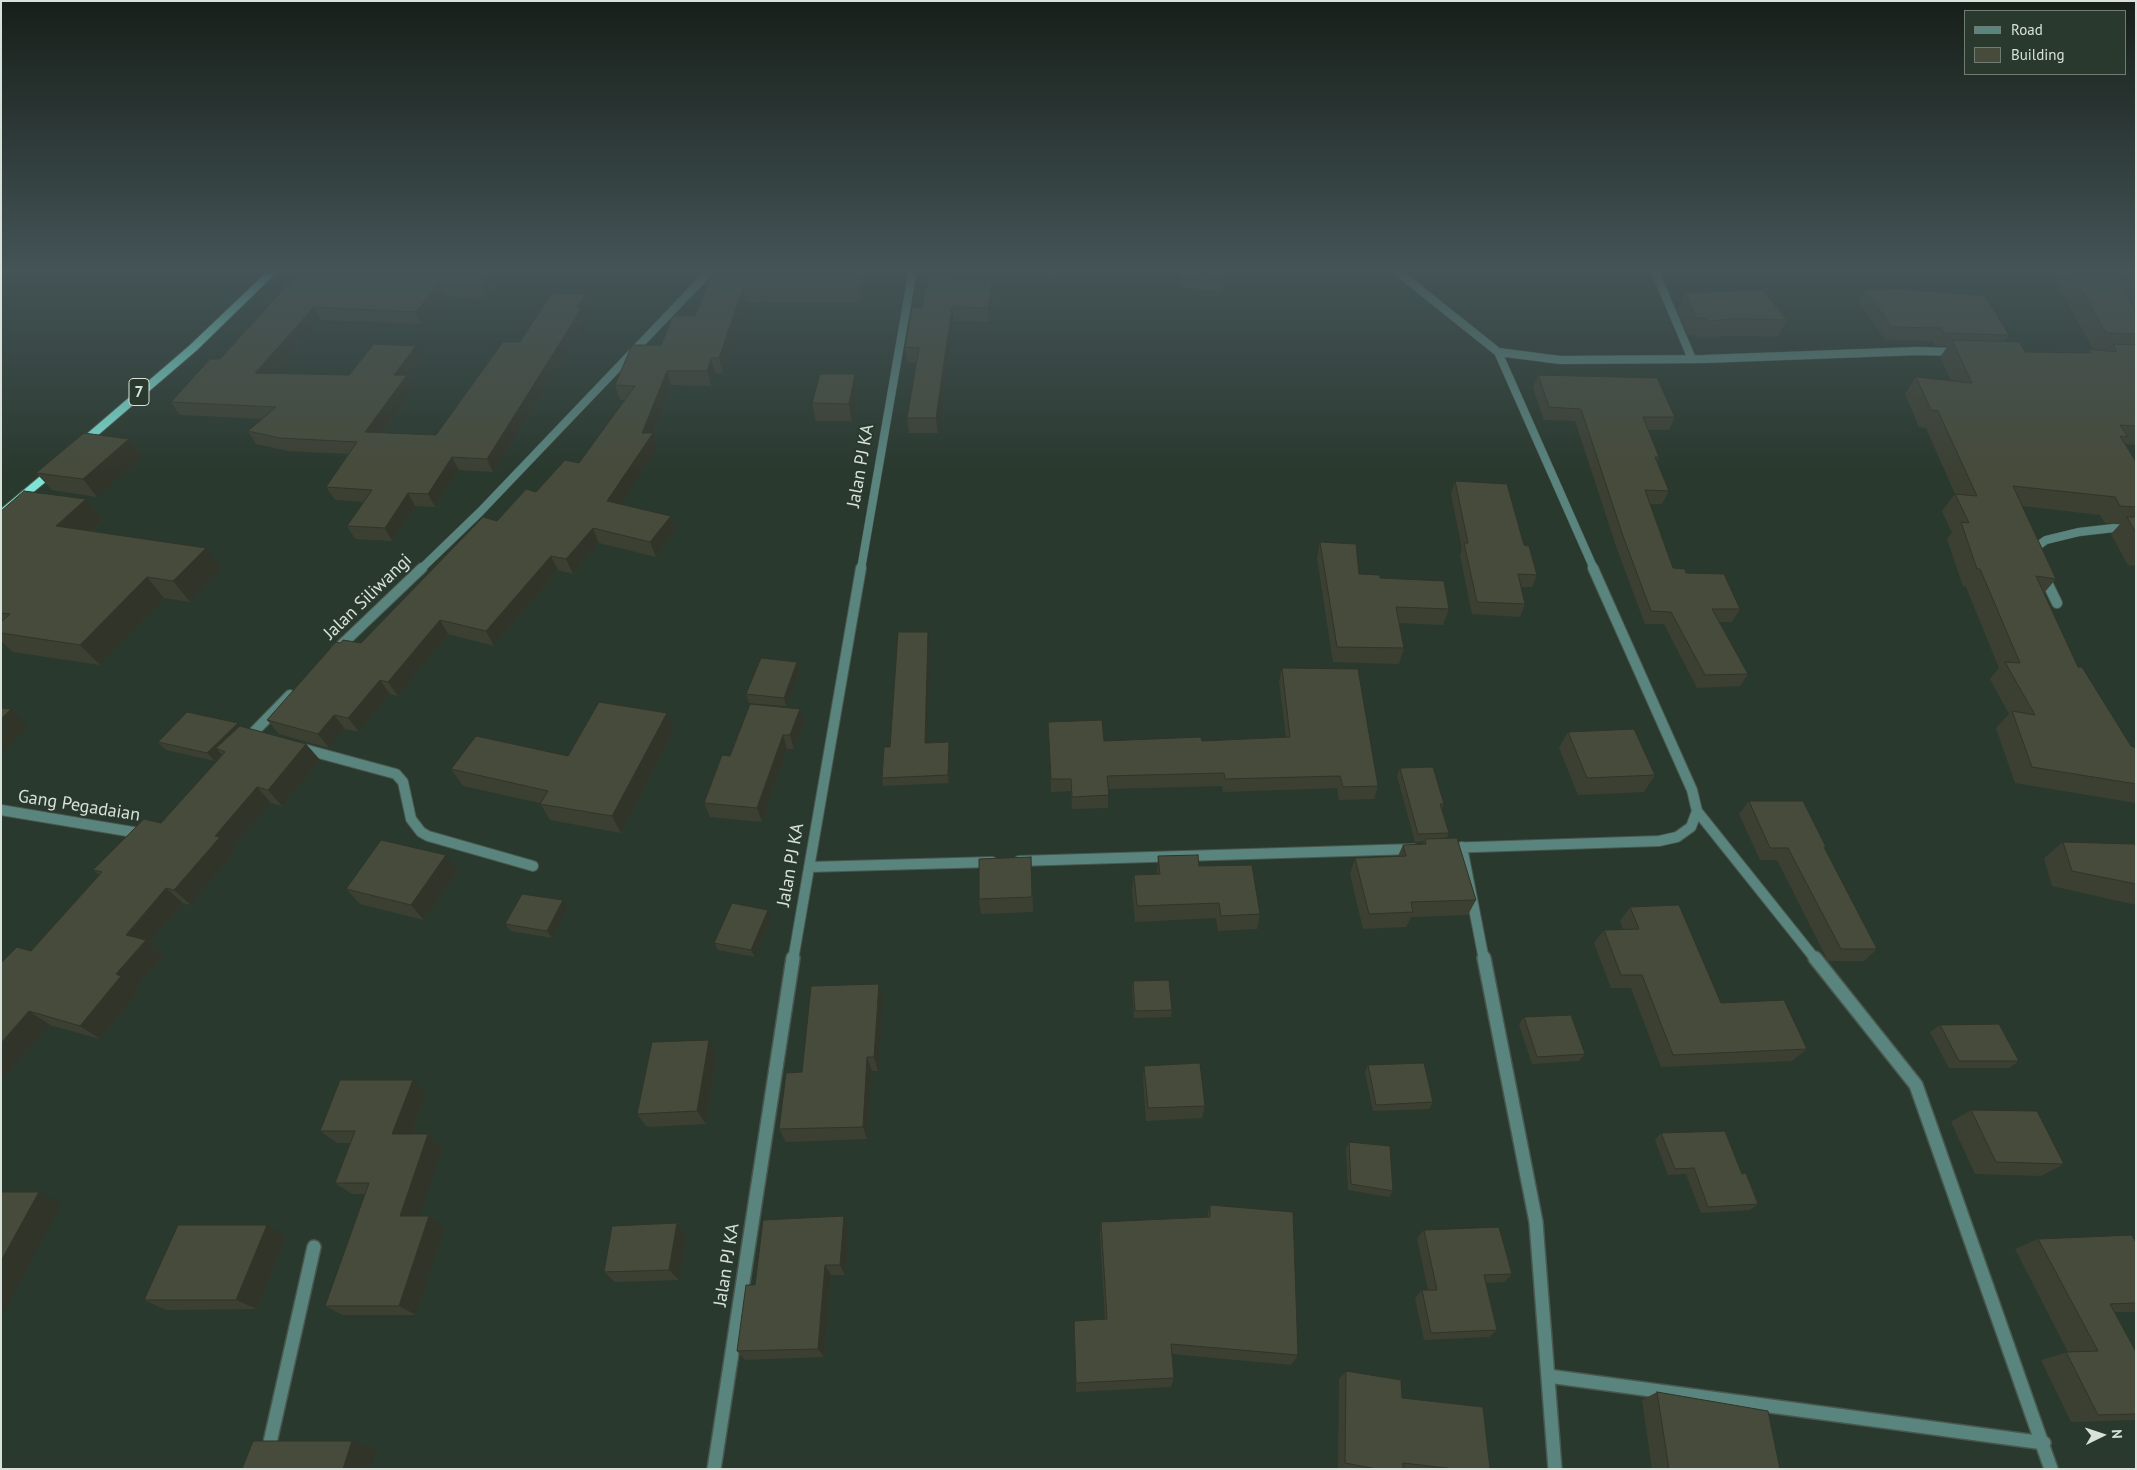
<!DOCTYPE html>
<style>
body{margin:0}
#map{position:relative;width:2137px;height:1470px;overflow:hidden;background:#2a392e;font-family:"PT Sans",sans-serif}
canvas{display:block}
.frame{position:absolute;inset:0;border:2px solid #d8e1da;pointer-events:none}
.legend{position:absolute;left:1964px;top:10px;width:162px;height:65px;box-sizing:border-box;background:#2a392e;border:1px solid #707c73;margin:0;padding:6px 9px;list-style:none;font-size:15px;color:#d8e1da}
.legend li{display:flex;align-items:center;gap:10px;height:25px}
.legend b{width:25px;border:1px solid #707c73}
.north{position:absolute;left:2077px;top:1410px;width:50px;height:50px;-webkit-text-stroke:4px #2a392e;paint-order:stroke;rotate:86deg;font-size:14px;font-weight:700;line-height:20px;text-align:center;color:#d8e1da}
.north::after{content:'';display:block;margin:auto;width:18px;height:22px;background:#d8e1da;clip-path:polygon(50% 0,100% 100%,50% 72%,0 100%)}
</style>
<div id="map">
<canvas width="2137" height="1470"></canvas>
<div class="frame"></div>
<ul class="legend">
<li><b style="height:6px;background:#5a857e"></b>Road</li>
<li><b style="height:14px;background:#464b3b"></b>Building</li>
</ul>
<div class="north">N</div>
</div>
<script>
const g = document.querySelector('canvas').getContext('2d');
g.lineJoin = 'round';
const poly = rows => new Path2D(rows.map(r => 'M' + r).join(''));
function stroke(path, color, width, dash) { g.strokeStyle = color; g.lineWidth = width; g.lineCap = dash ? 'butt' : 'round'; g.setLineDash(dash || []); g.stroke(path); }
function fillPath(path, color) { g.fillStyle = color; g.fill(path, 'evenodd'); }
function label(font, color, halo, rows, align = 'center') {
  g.font = font + ' "PT Sans",sans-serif'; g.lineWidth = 4; g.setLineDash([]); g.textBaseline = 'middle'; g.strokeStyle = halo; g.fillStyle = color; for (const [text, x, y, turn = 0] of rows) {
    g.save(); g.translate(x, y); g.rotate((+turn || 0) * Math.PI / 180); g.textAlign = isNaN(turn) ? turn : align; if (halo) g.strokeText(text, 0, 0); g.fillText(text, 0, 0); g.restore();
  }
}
const minorFar2 = poly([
 [1394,269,1498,352,1560,360,1704,359,1918,351,1956,352],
 [1654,269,1692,359],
 [1498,352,1594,569],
 [2034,554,2039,545,2046,540,2079,532,2114,528,2136,530],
 [421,569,480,512,712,269],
 [861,569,913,269]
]);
const minorFar1 = poly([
 [2043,574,2057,603],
 [336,650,422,568],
 [246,740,290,695],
 [300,748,396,774,403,782,411,819,421,832,428,836,533,866],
 [1,810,145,834],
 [1697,811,1816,960],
 [1462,847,1484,960],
 [1446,848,1659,841,1677,837,1691,827,1697,811,1692,790,1593,568],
 [1019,861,1414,849],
 [809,867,992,862],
 [793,960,861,568]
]);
const minor = poly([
 [1484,958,1536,1222,1555,1469],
 [1815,958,1916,1085,2051,1469],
 [1548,1376,2044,1443],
 [264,1469,314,1247],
 [714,1469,793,958]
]);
const trunk = poly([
 [270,269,280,269,197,350,83,448,75,448,75,444,189,346,270,269],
 [56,463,60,464,60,470,1,519,1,509,56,463]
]);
const wall = poly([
 [302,269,510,269,487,299,443,297,422,324,321,320,274,374,349,375,422,359,408,378,414,388,382,433,436,435,520,342,590,307,585,315,587,321,493,472,459,470,435,507,415,506,392,541,355,539,347,526,364,502,335,500,326,487,349,454,288,451,256,444,248,431,262,419,180,415,171,402,220,359],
 [714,269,871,269,860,303,746,302,723,373,715,373,711,386,671,385,653,433,658,447,620,504,671,516,676,530,656,557,599,543,573,574,558,570,494,646,448,634,398,696,390,694,359,732,345,729,329,748,279,734,267,720,341,643,361,643,536,492,579,463,625,400,620,400,615,385,695,316],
 [975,269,1060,269,1057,279,975,271],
 [1079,269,1112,269,1110,275,1079,272],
 [1180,269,1226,269,1221,292,1178,287],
 [2049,269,2136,269,2136,342,2133,345,2136,345,2136,445,2125,444,2136,462,2136,566,2128,565,2111,534,2120,524,2105,523,2100,515,2022,506,2056,579,2044,593,2078,667,2131,746,2136,748,2136,803,2015,783,1996,728,2009,714,1990,679,1999,668,1966,587,1963,586,1947,539,1952,533,1942,511,1955,494,1926,428,1919,427,1905,394,1916,377,1951,381,1940,357,1948,346,1935,346,1933,341,1885,340,1859,303,1866,290,2009,335,2004,342,2025,352,2086,353,2089,349,2093,349],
 [1685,293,1787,320,1778,337,1726,336,1698,339,1696,335,1688,335,1677,310],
 [993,295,989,322,954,321,938,433,909,433,907,418,917,362,907,362,905,347,922,307],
 [855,374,858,391,852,421,816,421,812,403],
 [1538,375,1675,417,1669,430,1648,430,1659,457,1657,462,1669,491,1662,504,1649,504,1673,568,1686,573,1740,609,1732,622,1719,622,1748,674,1740,686,1697,688,1664,624,1645,624,1617,549,1575,421,1544,420,1533,388],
 [142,457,97,497,52,490,36,473],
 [1455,481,1524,545,1537,575,1532,587,1521,587,1525,604,1520,617,1472,614,1460,555,1462,548,1451,494],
 [86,499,103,520,92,531,222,569,190,602,164,598,100,665,13,652,1,641,1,511],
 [1320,542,1359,574,1380,578,1449,609,1443,625,1399,623,1404,648,1399,664,1333,662,1317,558],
 [930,640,927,743,949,742,950,751,949,783,883,786,882,778,890,747],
 [797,662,800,671,786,706,749,703,746,694],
 [1282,668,1378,786,1374,799,1339,800,1337,788,1223,792,1222,786,1108,789,1108,808,1072,809,1071,791,1051,792,1048,722,1104,741,1202,741,1286,737,1279,681],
 [238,723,240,726,306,744,320,760,282,806,271,803,232,849,235,852,191,905,183,903,149,943,164,955,136,987,140,990,100,1039,50,1025,1,1082,1,963,31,951,99,875,93,870,161,823,222,755,221,754,215,761,166,750,158,742],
 [804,723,794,749,787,749,762,822,710,817,704,803,730,756],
 [674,730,621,833,550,820,540,803,463,786,451,769,568,756],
 [1568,732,1655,775,1644,792,1578,795,1559,748],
 [1400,768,1444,804,1442,808,1449,833,1446,839,1476,900,1468,915,1411,917,1406,927,1363,929,1350,874,1355,858,1398,856,1403,845,1423,844,1424,841,1415,842,1397,776],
 [1749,801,1826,847,1824,849,1877,949,1864,961,1828,961,1777,860,1760,860,1739,814],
 [2063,842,2136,847,2136,905,2052,886,2044,858],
 [1158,856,1199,866,1260,914,1257,929,1218,931,1216,918,1135,922,1132,891,1134,875,1157,874],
 [1031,857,1033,912,981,914,979,899],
 [458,871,424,920,360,904,346,889],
 [563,900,568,908,552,938,511,931,505,924],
 [1630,907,1721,1003,1807,1049,1792,1061,1661,1067,1631,988,1611,988,1594,943,1604,930,1623,929,1620,921],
 [768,910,771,917,755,957,718,950,714,943],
 [1133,981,1172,1010,1171,1017,1134,1018,1132,988],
 [883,999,878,1071,872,1071,867,1139,786,1142,779,1129,802,1072],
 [1524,1017,1585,1054,1579,1061,1532,1064,1519,1024],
 [1940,1025,2019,1061,2009,1068,1949,1068,1930,1032],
 [717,1054,706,1124,647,1127,637,1114],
 [1368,1065,1433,1102,1429,1109,1373,1111,1365,1072],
 [1144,1066,1205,1106,1202,1118,1146,1121,1143,1079],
 [427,1093,412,1134,428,1134,443,1147,419,1216,445,1227,416,1315,343,1315,325,1306,365,1194,352,1194,335,1183,350,1143,337,1143,320,1131],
 [1971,1110,2064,1164,2041,1176,1975,1174,1951,1122],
 [1661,1133,1742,1174,1758,1204,1750,1210,1701,1213,1686,1174,1668,1175,1655,1140],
 [1349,1142,1393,1191,1389,1197,1348,1190,1346,1148],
 [1210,1205,1298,1355,1291,1365,1172,1354,1174,1378,1171,1387,1076,1392,1074,1321,1105,1319,1100,1235,1101,1222,1207,1217],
 [677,1223,687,1234,679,1280,615,1282,604,1272],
 [849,1227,845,1275,831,1275,824,1357,745,1360,737,1351,755,1285],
 [1424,1230,1512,1274,1504,1282,1486,1283,1497,1330,1489,1337,1424,1340,1415,1298,1422,1290,1428,1290,1417,1238],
 [286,1236,257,1309,166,1310,144,1300],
 [2038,1239,2136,1243,2136,1312,2115,1312,2136,1352,2136,1420,2071,1422,2041,1360,2068,1352,2015,1249],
 [1346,1371,1402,1398,1490,1469,1338,1469,1339,1379],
 [1657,1392,1780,1469,1652,1469,1642,1400]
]);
const shadedWall = poly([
 [495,269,510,269,487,299,481,286],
 [865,269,871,269,860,303,858,288],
 [1057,269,1060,269,1057,279],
 [1224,269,1226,269,1221,292,1223,275],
 [992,280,993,295,989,322,988,308],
 [438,284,443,297,422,324,416,312],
 [743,288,746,302,723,373,719,358],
 [585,294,590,307,585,315,587,321,493,472,487,459],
 [314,307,321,320,263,386,255,373],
 [952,307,954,321,938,433,936,418],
 [416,346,422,359,408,378,414,388,373,445,365,432,394,375],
 [711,358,715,373,711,386,707,371],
 [667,371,671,385,652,435,653,433,658,447,613,516,607,501,642,433],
 [855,374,858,391,852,421,849,404],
 [129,439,142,457,97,497,83,479],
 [452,457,459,470,435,507,428,494],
 [408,493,415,506,392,541,385,528],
 [86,499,103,520,75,547,56,526],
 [671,516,676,530,656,557,650,542],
 [593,528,599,543,573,574,566,559],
 [206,548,222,569,190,602,173,581],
 [551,556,558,570,494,646,486,631],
 [147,577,164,598,100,665,80,645],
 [440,620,448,634,398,696,388,682],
 [928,632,930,640,927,751,925,743],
 [797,662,800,671,786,706,784,698],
 [380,680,390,694,359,732,348,718],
 [11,709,29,726,1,755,1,719],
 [800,709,804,723,794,749,790,735],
 [667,713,674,730,621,833,612,816],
 [334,715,345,729,329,748,318,734],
 [238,723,245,731,216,748,221,754,215,761,207,753],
 [783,735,787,749,762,822,757,808],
 [949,742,950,751,949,783,948,775],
 [306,744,320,760,282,806,268,790],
 [257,787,271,803,232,849,235,852,191,905,174,890,215,836],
 [446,855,458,871,424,920,411,905],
 [166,888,183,903,149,943,164,955,136,987,140,990,100,1039,80,1026,116,974,126,935],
 [563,900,568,908,552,938,547,931],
 [768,910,771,917,755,957,751,950],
 [879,984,883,999,878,1071,874,1057],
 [29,1011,50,1025,1,1082,1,1043],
 [709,1040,717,1054,706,1124,697,1111],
 [867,1057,872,1071,867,1139,863,1127],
 [413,1080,427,1093,407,1147,392,1134],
 [428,1134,443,1147,416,1227,400,1216],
 [39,1192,62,1203,1,1318,1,1261],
 [429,1216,445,1227,416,1315,399,1306],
 [844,1216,849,1227,845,1275,840,1265],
 [677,1223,687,1234,679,1280,669,1270],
 [267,1225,286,1236,257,1309,236,1300],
 [825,1265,831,1275,824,1357,818,1349],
 [352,1441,377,1449,370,1469,343,1469]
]);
const building = poly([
 [302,269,495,269,481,286,438,284,416,312,314,307,255,373,349,375,374,344,416,346,394,375,407,375,365,432,436,435,503,342,520,342,552,293,585,294,577,308,582,308,487,459,452,457,428,494,408,493,385,528,347,526,372,490,326,487,357,442,280,438,248,431,276,407,171,402,210,359,220,359,302,269],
 [714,269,865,269,858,288,743,288,719,358,711,358,707,371,667,371,642,433,653,433,607,501,671,516,650,542,593,528,566,559,551,556,486,631,440,620,388,682,380,680,348,718,334,715,318,734,267,720,336,642,341,643,343,640,361,643,483,517,497,521,526,489,536,492,565,460,579,463,635,386,615,385,632,345,661,345,673,316,695,316,714,269],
 [1180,269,1224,269,1223,275,1180,270,1180,269],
 [2070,269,2116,269,2136,314,2136,334,2106,333,2070,269],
 [2127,269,2136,269,2136,287,2127,269],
 [929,278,992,280,988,308,952,307,936,418,907,418,919,348,905,347,912,308,922,307,929,278],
 [1898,289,1985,296,2009,335,1944,333,1941,328,1892,327,1866,290,1898,289],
 [1763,290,1787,320,1735,319,1707,321,1704,318,1696,318,1685,293,1763,290],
 [1952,340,2019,342,2025,352,2091,353,2089,349,2117,352,2113,344,2136,345,2136,426,2120,425,2128,437,2120,436,2136,462,2136,507,2120,506,2115,497,2013,486,2056,579,2036,576,2078,667,2082,667,2131,746,2136,748,2136,784,2032,767,2012,711,2035,715,2005,662,2020,663,1980,569,1977,569,1961,522,1969,523,1955,494,1977,496,1938,411,1931,410,1916,377,1972,383,1952,340],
 [820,374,855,374,849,404,812,403,820,374],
 [1538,375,1657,378,1675,417,1643,417,1659,457,1655,457,1669,491,1645,490,1673,568,1685,569,1686,573,1724,574,1740,609,1712,609,1748,674,1705,675,1671,612,1651,611,1623,536,1581,409,1549,407,1538,375],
 [84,433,129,439,83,479,36,473,84,433],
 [1455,481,1507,484,1524,545,1529,546,1537,575,1518,574,1525,604,1477,602,1464,543,1468,543,1455,481],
 [24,491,86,499,56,526,206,548,173,581,147,577,80,645,1,633,1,622,10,614,1,613,1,511,24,491],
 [2127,517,2136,517,2136,533,2127,517],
 [1320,542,1356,544,1359,574,1380,575,1380,578,1444,581,1449,609,1396,607,1404,648,1337,647,1320,542],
 [898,632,928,632,925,743,949,742,948,775,882,778,884,747,890,747,898,632],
 [761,658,797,662,784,698,746,694,761,658],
 [1282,668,1358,669,1378,786,1343,787,1340,776,1225,779,1224,773,1107,776,1109,795,1072,797,1071,779,1051,779,1048,722,1102,720,1104,741,1201,737,1202,741,1290,737,1282,668],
 [599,702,667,713,612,816,540,804,548,791,451,769,476,736,568,756,599,702],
 [750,704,800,709,790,735,783,735,757,808,704,803,722,755,730,756,750,704],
 [1,708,11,709,1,719,1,708],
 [187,712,238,723,207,753,158,742,187,712],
 [240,726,306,744,268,790,257,787,215,836,220,837,174,890,166,888,126,935,146,940,116,974,121,976,80,1026,29,1011,1,1043,1,963,17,947,31,951,102,872,93,870,144,819,161,823,225,752,216,748,240,726],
 [1634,729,1655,775,1587,778,1568,732,1634,729],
 [1433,767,1444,804,1440,804,1449,833,1418,834,1400,768,1433,767],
 [1749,801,1803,801,1826,847,1824,847,1877,949,1841,949,1788,848,1770,848,1749,801],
 [1457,838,1476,900,1411,902,1413,912,1369,914,1355,858,1406,856,1403,845,1426,844,1425,839,1457,838],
 [381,840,446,855,411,905,346,889,381,840],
 [2063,842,2134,844,2136,847,2136,884,2072,871,2063,842],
 [1198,855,1199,866,1252,865,1260,914,1221,916,1219,903,1137,906,1134,875,1160,874,1158,856,1198,855],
 [1031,857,1032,897,979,899,979,859,1031,857],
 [522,894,563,900,547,931,505,924,522,894],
 [732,903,768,910,751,950,714,943,732,903],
 [1679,905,1721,1003,1784,1000,1807,1049,1673,1055,1642,975,1621,975,1604,930,1639,929,1630,907,1679,905],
 [1169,980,1172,1010,1135,1011,1133,981,1169,980],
 [879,984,874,1057,867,1057,863,1127,779,1129,786,1073,802,1072,811,986,879,984],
 [1571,1015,1585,1054,1537,1057,1524,1017,1571,1015],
 [1999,1024,2019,1061,1959,1061,1940,1025,1999,1024],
 [709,1040,697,1111,637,1114,652,1042,709,1040],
 [1200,1063,1205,1106,1148,1108,1144,1066,1200,1063],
 [1424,1063,1433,1102,1376,1105,1368,1065,1424,1063],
 [340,1080,413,1080,392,1134,428,1134,400,1216,429,1216,399,1306,325,1306,369,1183,335,1183,355,1131,320,1131,340,1080],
 [1971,1110,2037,1111,2064,1164,1996,1162,1971,1110],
 [1725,1131,1742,1174,1746,1173,1758,1204,1708,1207,1694,1168,1675,1169,1661,1133,1725,1131],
 [1349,1142,1390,1146,1393,1191,1351,1184,1349,1142],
 [1,1192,39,1192,1,1261,1,1192],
 [1210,1205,1293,1212,1298,1355,1171,1344,1174,1378,1076,1383,1074,1321,1107,1319,1101,1222,1210,1217,1210,1205],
 [844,1216,840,1265,825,1265,818,1349,737,1351,746,1285,755,1285,763,1220,844,1216],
 [677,1223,669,1270,604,1272,612,1226,677,1223],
 [178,1225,267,1225,236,1300,144,1300,178,1225],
 [1499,1227,1512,1274,1484,1275,1497,1330,1431,1333,1422,1290,1437,1290,1424,1230,1499,1227],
 [2132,1235,2136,1243,2136,1303,2110,1304,2136,1352,2136,1414,2098,1415,2066,1352,2098,1351,2038,1239,2132,1235],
 [1346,1371,1401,1380,1402,1398,1483,1407,1490,1469,1455,1469,1403,1463,1403,1469,1377,1469,1345,1463,1346,1371],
 [1657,1392,1768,1411,1780,1469,1669,1469,1657,1392],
 [253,1441,352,1441,343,1469,242,1469,253,1441]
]);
const shields = [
 [139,392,20]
];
const shieldNames = [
 ["7",139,392]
];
const streetNames = [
 ["Jalan PJ KA",861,466,-80],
 ["Jalan Siliwangi",368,597,-44],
 ["Gang Pegadaian",79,806,9],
 ["Jalan PJ KA",791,865,-80],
 ["Jalan PJ KA",727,1265,-81]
];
stroke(minorFar2, '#49574d', 9);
stroke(minorFar1, '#49574d', 12);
stroke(minor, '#49574d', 16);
stroke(trunk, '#49574d', 2);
stroke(minorFar2, '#5a857e', 8);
stroke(minorFar1, '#5a857e', 10);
stroke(minor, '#5a857e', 13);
fillPath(trunk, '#7ee4d6');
fillPath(wall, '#3c4033');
fillPath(shadedWall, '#313429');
fillPath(building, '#464b3b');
stroke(building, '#313429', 1);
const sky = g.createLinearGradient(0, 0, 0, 475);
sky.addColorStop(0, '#171f19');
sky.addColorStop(0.57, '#445457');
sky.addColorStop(1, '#44545700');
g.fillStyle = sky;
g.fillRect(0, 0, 2137, 475);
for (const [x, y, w] of shields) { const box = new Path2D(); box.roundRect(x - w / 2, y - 13.5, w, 27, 4); g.fillStyle = '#2a392e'; g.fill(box); stroke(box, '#d8e1da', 1); }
label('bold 16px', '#d8e1da', null, shieldNames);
label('18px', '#d8e1da', '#2a392e', streetNames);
</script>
